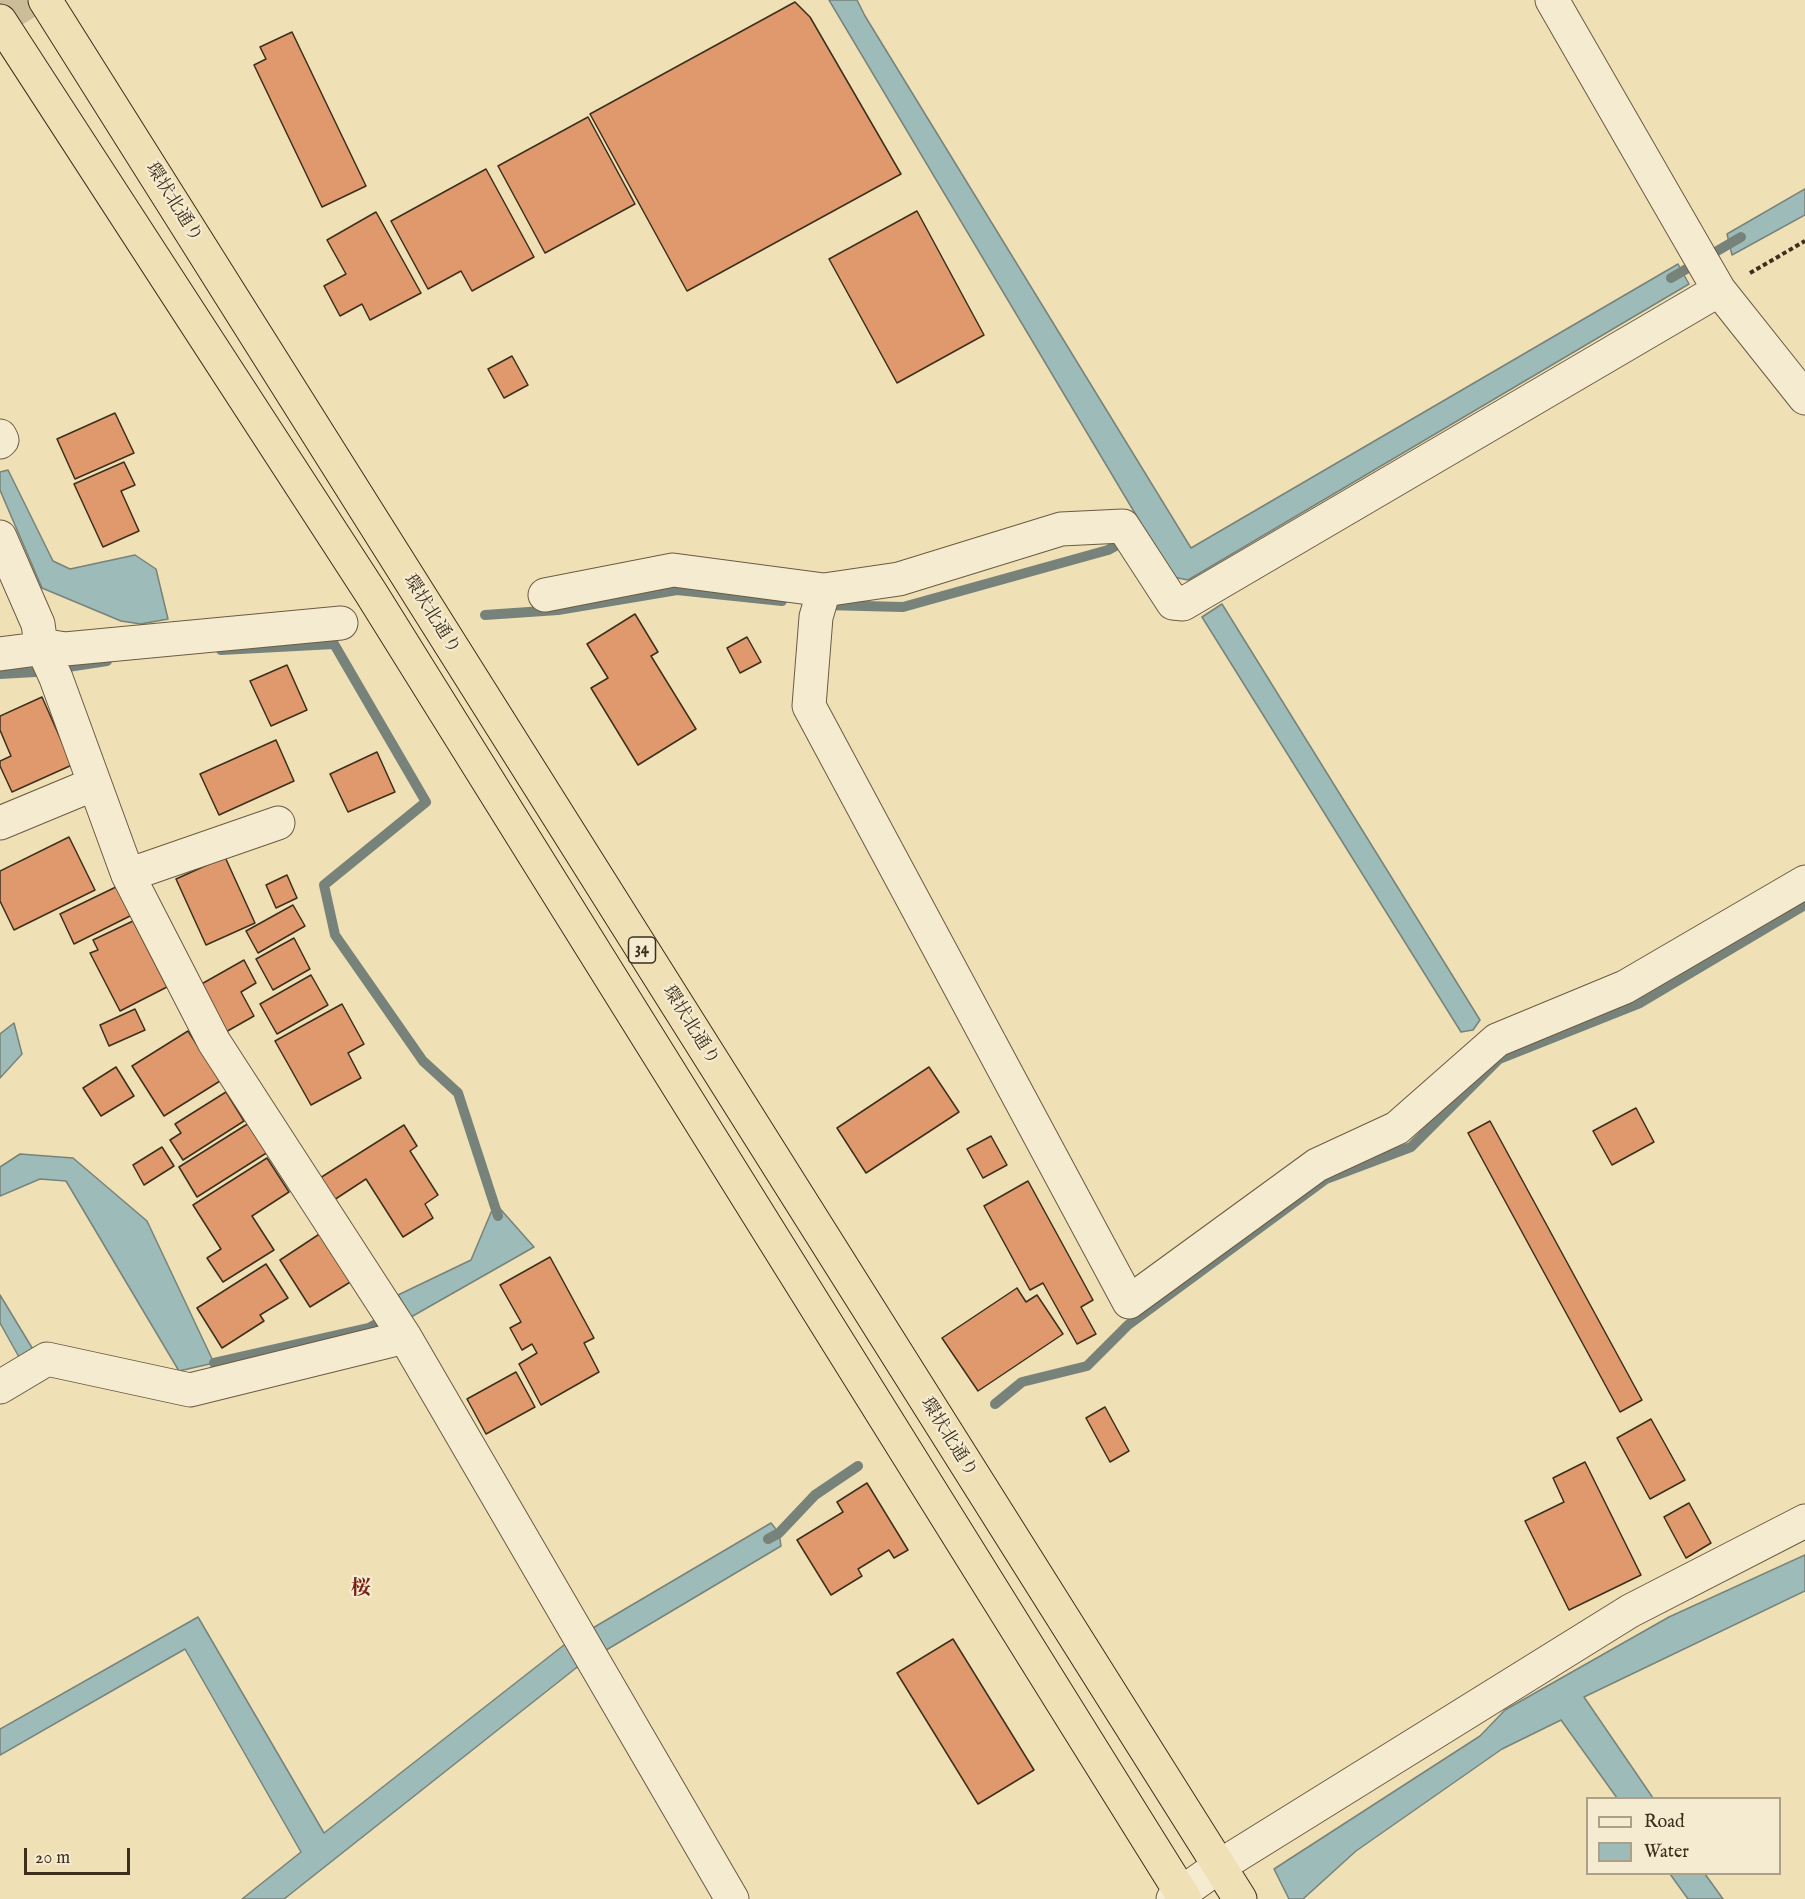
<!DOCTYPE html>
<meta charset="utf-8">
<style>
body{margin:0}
#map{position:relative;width:1805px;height:1899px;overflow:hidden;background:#efe0b6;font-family:"IM FELL English",serif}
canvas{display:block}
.legend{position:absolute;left:1586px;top:1797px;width:195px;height:78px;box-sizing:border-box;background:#f5ebd0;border:2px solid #aba088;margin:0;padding:8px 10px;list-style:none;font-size:18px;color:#3d2f1d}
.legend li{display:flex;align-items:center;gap:12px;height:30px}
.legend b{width:30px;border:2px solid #aba088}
.scale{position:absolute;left:24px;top:1848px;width:106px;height:27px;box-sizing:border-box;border:3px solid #3d2f1d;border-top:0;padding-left:8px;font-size:18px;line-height:21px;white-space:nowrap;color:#3d2f1d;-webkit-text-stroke:4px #f5ebd0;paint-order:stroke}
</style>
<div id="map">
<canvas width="1805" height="1899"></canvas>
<ul class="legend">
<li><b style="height:8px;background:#f5ebd0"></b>Road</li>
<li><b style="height:16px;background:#9dbbb8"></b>Water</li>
</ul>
<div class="scale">20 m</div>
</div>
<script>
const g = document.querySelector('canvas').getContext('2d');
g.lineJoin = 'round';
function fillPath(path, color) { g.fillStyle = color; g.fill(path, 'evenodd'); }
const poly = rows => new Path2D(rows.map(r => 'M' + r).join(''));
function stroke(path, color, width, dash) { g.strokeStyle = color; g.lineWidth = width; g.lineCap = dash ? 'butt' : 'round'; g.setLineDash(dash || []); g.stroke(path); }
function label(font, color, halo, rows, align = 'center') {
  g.font = font + ' "IM FELL English","Noto Serif JP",serif'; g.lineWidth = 4.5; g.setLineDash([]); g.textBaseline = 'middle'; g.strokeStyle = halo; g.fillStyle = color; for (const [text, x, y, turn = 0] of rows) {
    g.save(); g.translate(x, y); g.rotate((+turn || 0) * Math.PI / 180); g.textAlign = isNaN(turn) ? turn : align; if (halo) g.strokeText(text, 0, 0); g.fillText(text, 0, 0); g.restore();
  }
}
const water = poly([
 [829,0,857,0,865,16,1191,548,1678,264,1689,284,1188,580,1173,577,829,0],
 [1805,189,1805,215,1732,255,1727,234,1805,189],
 [8,470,53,561,70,569,135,555,156,569,168,619,141,624,121,621,42,588,0,490,0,472,8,470],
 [1222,604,1480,1020,1473,1030,1461,1032,1202,617,1222,604],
 [14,1023,22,1054,0,1078,0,1034,14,1023],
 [20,1154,73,1158,147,1221,214,1363,179,1371,66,1181,40,1179,0,1196,0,1167,20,1154],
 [495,1203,534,1247,411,1317,398,1295,471,1260,495,1203],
 [0,1295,34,1351,19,1357,0,1323,0,1295],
 [771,1523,779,1533,781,1546,576,1668,284,1899,242,1899,301,1852,185,1649,0,1755,0,1729,198,1617,324,1833,564,1645,771,1523],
 [1805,1555,1805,1591,1584,1697,1653,1798,1617,1798,1561,1720,1502,1749,1356,1851,1303,1899,1289,1899,1274,1869,1480,1736,1505,1710,1669,1617,1805,1555],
 [1670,1874,1705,1874,1723,1899,1688,1899,1670,1874]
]);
const stream = poly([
 [1671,278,1741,237],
 [824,605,903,607,1108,550,1128,539],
 [485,615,558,610,677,590,782,601],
 [221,650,334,644,426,802,324,885,335,935,423,1061,458,1093,498,1216],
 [0,674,35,672,107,661],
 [214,1363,369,1328,389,1317],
 [995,1404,1022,1382,1087,1366,1128,1325,1326,1179,1411,1147,1499,1059,1640,1003,1805,905],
 [768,1539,779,1533,815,1495,858,1466]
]);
const building = poly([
 [795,2,810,17,901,174,687,291,590,114,795,2],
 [292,32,366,186,322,207,254,65,266,59,260,47,292,32],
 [588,117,635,204,545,253,498,166,588,117],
 [486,169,534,257,472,291,461,271,428,289,391,221,486,169],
 [917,211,984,335,897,383,829,259,917,211],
 [376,212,421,293,370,320,362,304,340,316,324,286,346,274,327,240,376,212],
 [512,356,528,385,504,398,488,369,512,356],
 [115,413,134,453,75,479,57,439,115,413],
 [124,462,135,485,121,491,139,531,103,547,74,484,124,462],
 [635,614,658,652,651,656,696,729,638,765,591,688,608,678,587,644,635,614],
 [747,637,761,662,740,673,727,648,747,637],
 [287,665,307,710,271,726,250,681,287,665],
 [42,697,72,765,12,792,0,766,0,761,11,756,0,730,0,716,42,697],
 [276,740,294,781,219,815,200,774,276,740],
 [377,752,395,792,348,812,330,774,377,752],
 [69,837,95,890,14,930,0,901,0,871,69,837],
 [225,857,255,923,206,945,176,879,225,857],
 [287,875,297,898,276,908,266,885,287,875],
 [118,886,132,915,74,944,60,914,118,886],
 [293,905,305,926,258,953,246,931,293,905],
 [133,921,167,987,120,1011,90,953,98,950,93,940,133,921],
 [294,938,310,969,273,990,256,959,294,938],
 [244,960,256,983,241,992,254,1016,224,1033,198,986,244,960],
 [311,975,328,1005,277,1034,260,1004,311,975],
 [342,1004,364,1044,348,1053,361,1078,311,1105,275,1041,342,1004],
 [135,1009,145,1030,109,1046,100,1025,135,1009],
 [188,1031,220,1081,164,1116,132,1066,188,1031],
 [116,1067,134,1096,101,1116,83,1088,116,1067],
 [929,1067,959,1112,866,1173,837,1128,929,1067],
 [226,1092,244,1121,183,1160,170,1140,181,1133,175,1124,226,1092],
 [1636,1108,1654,1142,1612,1165,1593,1131,1636,1108],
 [1490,1121,1642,1400,1620,1412,1468,1133,1490,1121],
 [249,1123,268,1152,197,1197,179,1167,249,1123],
 [404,1125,417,1146,410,1151,438,1195,425,1204,433,1218,403,1237,366,1179,334,1200,320,1178,404,1125],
 [991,1136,1007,1165,983,1178,967,1149,991,1136],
 [162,1147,174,1166,144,1185,133,1165,162,1147],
 [267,1158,289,1192,252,1216,274,1250,223,1282,207,1258,221,1249,193,1205,267,1158],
 [1028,1181,1093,1300,1081,1307,1096,1334,1077,1344,1043,1283,1030,1290,984,1206,1028,1181],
 [321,1233,352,1281,310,1307,280,1260,321,1233],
 [550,1257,594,1338,584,1343,599,1372,541,1405,519,1364,537,1353,532,1344,522,1350,510,1328,521,1322,500,1285,550,1257],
 [266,1264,288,1298,260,1315,264,1321,222,1348,197,1308,266,1264],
 [1017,1288,1026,1302,1037,1295,1063,1334,978,1391,942,1338,1017,1288],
 [516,1372,535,1407,486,1434,467,1399,516,1372],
 [1105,1407,1129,1451,1110,1462,1086,1418,1105,1407],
 [1651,1419,1685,1480,1650,1499,1617,1438,1651,1419],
 [1585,1462,1641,1575,1569,1610,1525,1521,1564,1502,1553,1478,1585,1462],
 [867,1483,908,1550,894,1558,889,1550,858,1569,862,1576,831,1595,797,1540,843,1512,837,1502,867,1483],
 [1689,1503,1711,1543,1686,1558,1664,1517,1689,1503],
 [953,1639,1034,1770,978,1804,897,1673,953,1639]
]);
const minorTunnel = poly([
 [0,19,31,0]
]);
const path = poly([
 [1750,273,1805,241]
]);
const minor = poly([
 [1552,0,1719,290,1805,398],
 [0,436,2,440,0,442],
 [0,537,38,624,41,645,30,650,0,654],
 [824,590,816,617,809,706,1129,1302,1317,1165,1397,1128,1497,1040,1625,987,1805,882],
 [545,595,673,570,824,590,899,579,1061,529,1123,526,1173,603,1183,604,1719,290],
 [41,645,56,678,128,875,214,1042,405,1337,732,1899],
 [41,645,65,649,341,623],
 [0,823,94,784],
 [128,875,278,823],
 [0,1387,47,1359,190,1390,405,1337],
 [1173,1899,1218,1867,1630,1611,1805,1521]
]);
const highway = poly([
 [45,0,1240,1899],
 [0,21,371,593,1185,1899]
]);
const shields = [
 [642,950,27]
];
const shieldNames = [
 ["34",642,950]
];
const streetNames = [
 ["環状北通り",173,203,58],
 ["環状北通り",431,615,58],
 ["環状北通り",690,1026,58],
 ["環状北通り",948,1438,58]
];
const neighbourhoodNames = [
 ["桜",361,1590]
];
fillPath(water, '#9dbbb8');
stroke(water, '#77837a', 1.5);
stroke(stream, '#77837a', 10);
fillPath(building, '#df996d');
stroke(building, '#3d2f1d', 1.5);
stroke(minorTunnel, '#cbbd97', 33, [33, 16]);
stroke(minor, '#6a5b43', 35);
stroke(highway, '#3d2f1d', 35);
stroke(path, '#3d2f1d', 4, [4.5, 3]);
stroke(minor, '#f5ebd0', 33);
stroke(highway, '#efe0b6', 33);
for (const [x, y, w] of shields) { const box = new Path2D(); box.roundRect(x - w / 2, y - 13, w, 26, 4.5); g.fillStyle = '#f5ebd0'; g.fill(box); stroke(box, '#3d2f1d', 1.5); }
label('bold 16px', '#3d2f1d', null, shieldNames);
label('18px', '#3d2f1d', '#f5ebd0', streetNames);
label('bold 20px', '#7a1f14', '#f5ebd0', neighbourhoodNames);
</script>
